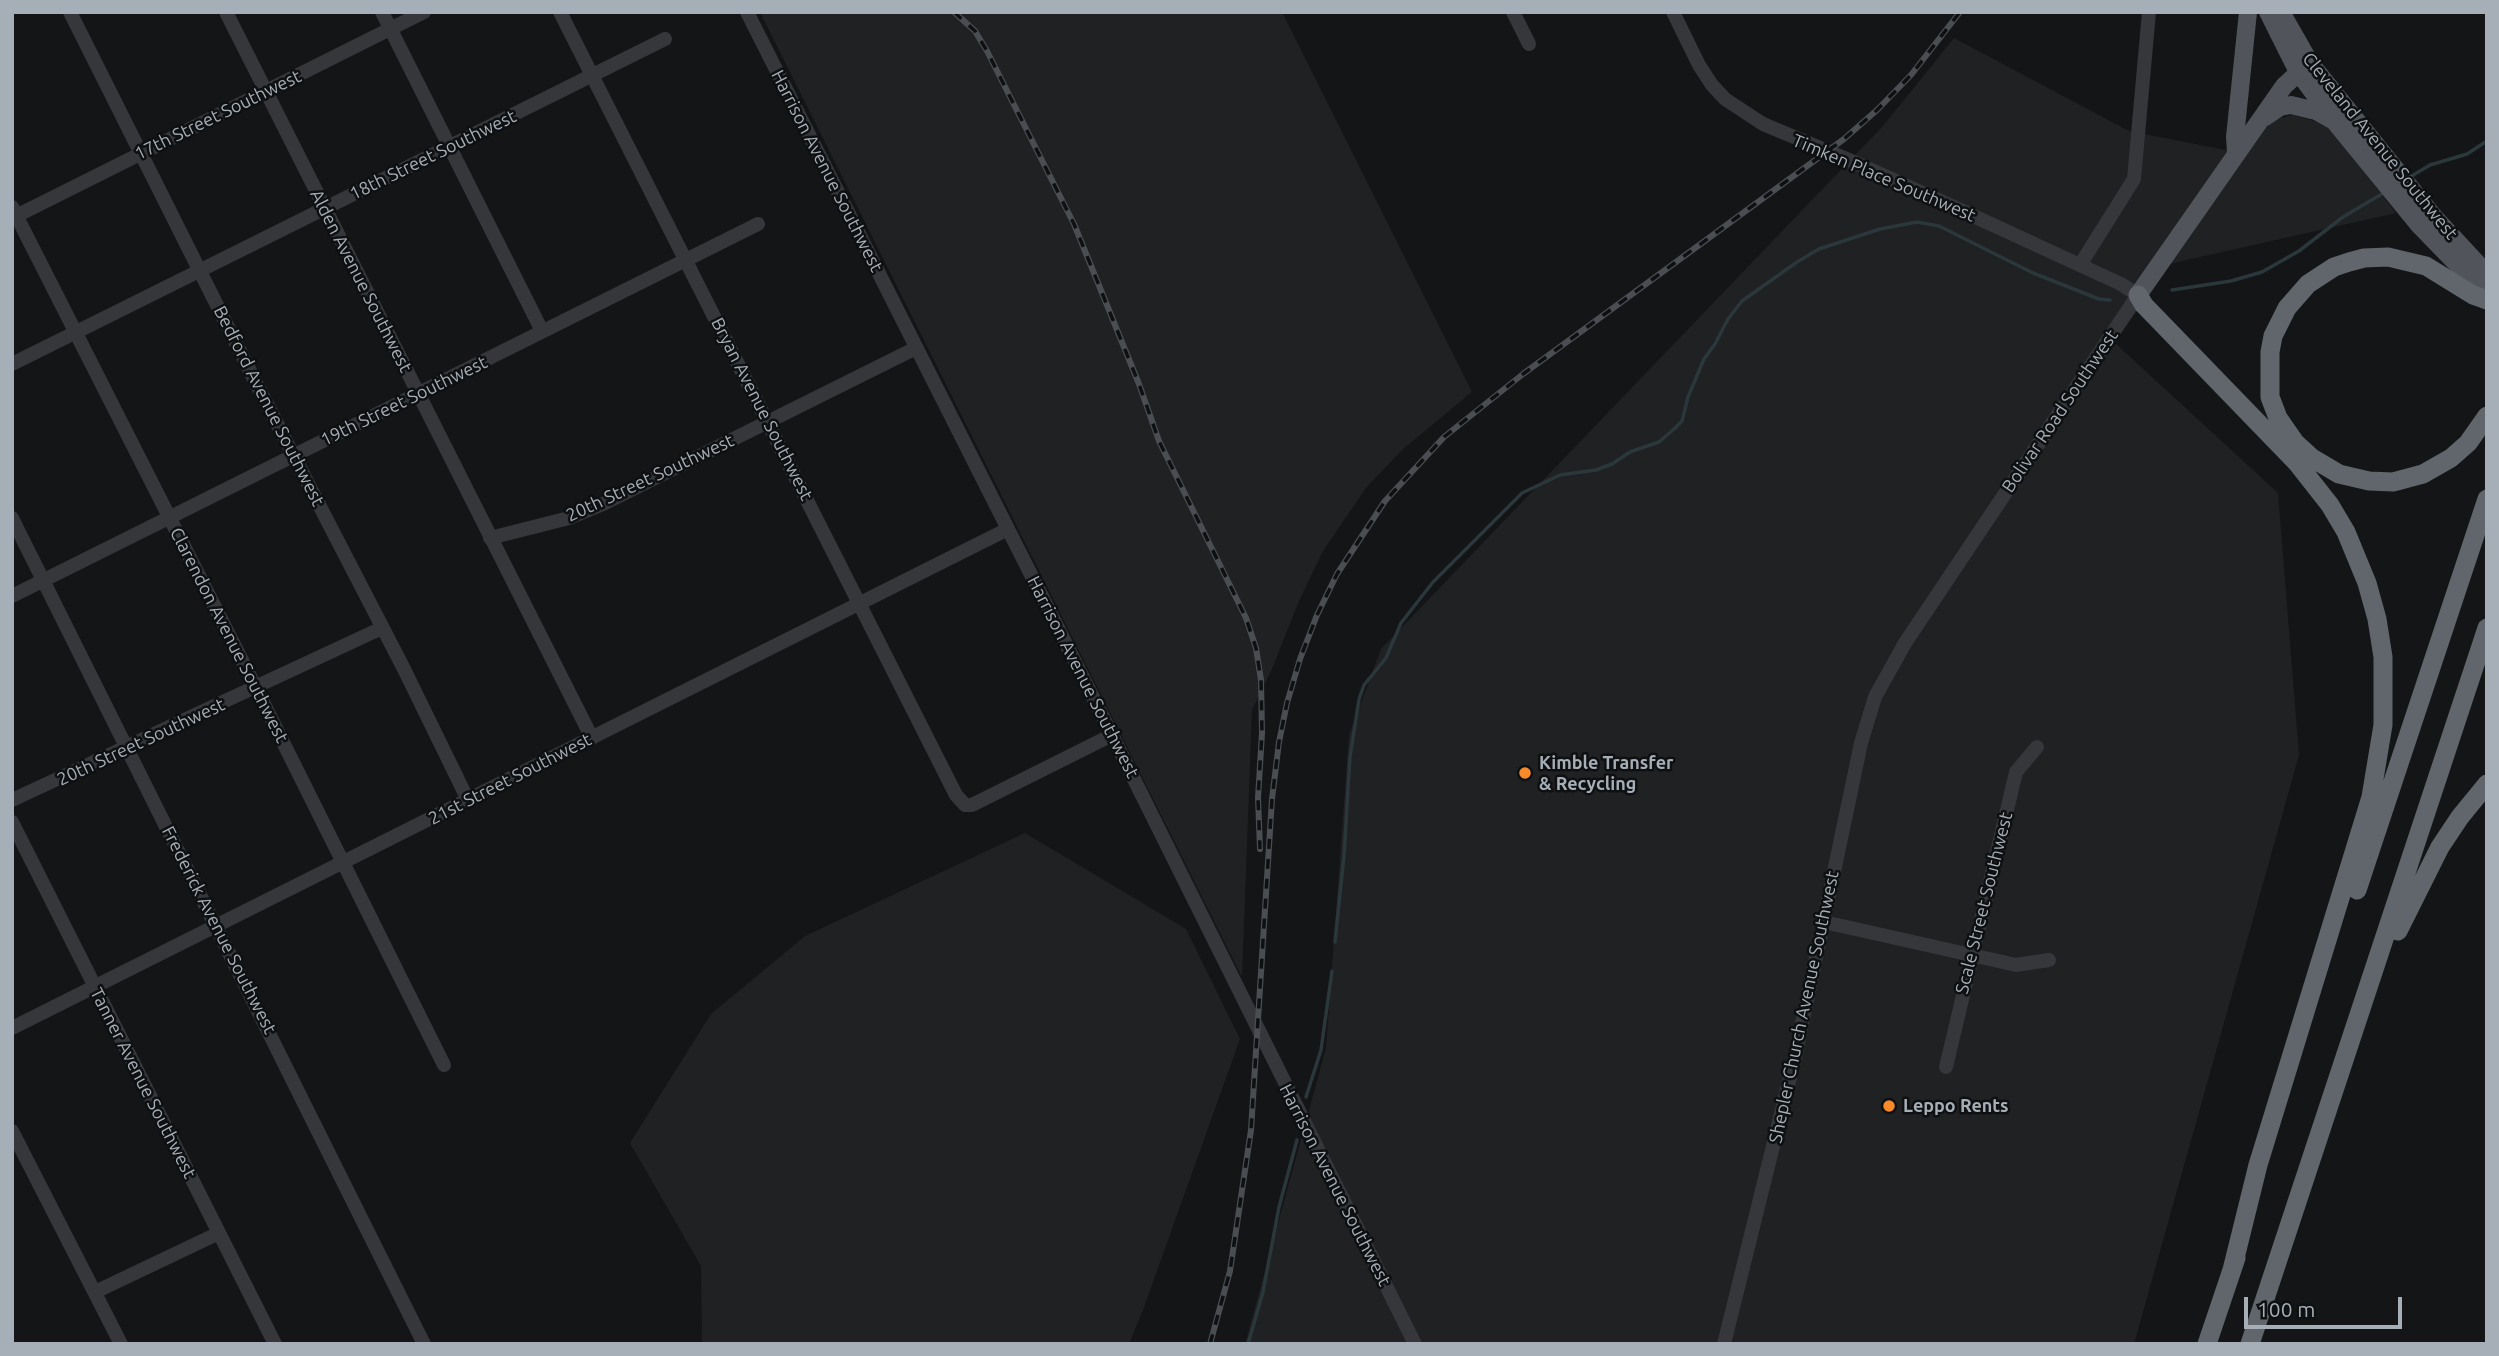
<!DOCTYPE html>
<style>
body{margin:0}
#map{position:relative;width:2499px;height:1356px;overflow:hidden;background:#141516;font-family:Ubuntu,sans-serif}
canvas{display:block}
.frame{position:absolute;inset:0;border:14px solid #a6aeb7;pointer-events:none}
.scale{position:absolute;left:2244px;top:1297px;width:158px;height:32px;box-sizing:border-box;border:4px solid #a6aeb7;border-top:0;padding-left:9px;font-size:21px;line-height:24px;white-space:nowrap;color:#a6aeb7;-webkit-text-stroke:5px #0f1011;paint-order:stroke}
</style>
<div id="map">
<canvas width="2499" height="1356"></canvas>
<div class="frame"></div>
<div class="scale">100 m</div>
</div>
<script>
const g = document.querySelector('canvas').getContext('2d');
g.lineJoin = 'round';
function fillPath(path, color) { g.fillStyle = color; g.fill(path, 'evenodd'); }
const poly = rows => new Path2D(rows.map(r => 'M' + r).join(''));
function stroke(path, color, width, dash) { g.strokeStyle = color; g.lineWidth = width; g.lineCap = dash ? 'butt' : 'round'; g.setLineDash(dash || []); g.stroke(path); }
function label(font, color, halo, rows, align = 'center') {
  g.font = font + ' Ubuntu,sans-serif'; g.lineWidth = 5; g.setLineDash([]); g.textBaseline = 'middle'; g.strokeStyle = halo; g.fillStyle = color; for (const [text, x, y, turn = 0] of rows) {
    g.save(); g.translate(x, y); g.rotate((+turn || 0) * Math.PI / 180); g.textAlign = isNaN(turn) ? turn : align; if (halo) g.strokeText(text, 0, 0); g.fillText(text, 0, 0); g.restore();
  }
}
const built = poly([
 [760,12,1282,12,1472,392,1403,449,1366,488,1323,551,1299,601,1272,669,1252,710,1242,977],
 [1954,38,2129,131,2236,152,2270,121,2292,115,2312,120,2331,129,2396,213,2169,264,2115,343,2278,493,2299,755,2134,1344,1245,1344,1326,1048,1349,735,1381,649,1883,126],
 [1025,833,1186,929,1240,1039,1143,1310,1129,1344,702,1344,701,1266,630,1143,711,1014,805,936]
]);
const stream = poly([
 [2410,177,2430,165,2467,154,2487,141],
 [2172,290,2231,281,2262,272,2299,251,2343,217,2385,192],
 [1335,942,1344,855,1350,757,1359,699,1364,685,1386,658,1401,623,1433,582,1522,493,1560,475,1596,470,1612,464,1630,452,1659,442,1674,429,1682,421,1688,397,1704,359,1715,344,1728,319,1742,301,1797,262,1819,249,1880,229,1917,222,1939,226,2033,273,2099,299,2110,300],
 [1306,1097,1321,1050,1332,971],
 [1248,1344,1263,1292,1279,1207,1297,1140]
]);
const minor = poly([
 [70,12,255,381,403,667,468,800],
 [226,12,592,738],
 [382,12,542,331],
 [560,12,956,795,965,805,972,805,1112,735],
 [747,12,1112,735,1415,1344],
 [1513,12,1529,44],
 [1673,12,1699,65,1712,85,1725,99,1763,124,1849,160,1967,213,2121,284,2138,295,1905,643,1875,697,1861,743,1796,1053,1724,1344],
 [12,207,256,688,444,1065],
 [12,218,424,12],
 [2080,265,2134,179,2149,12],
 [12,364,665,39],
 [12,518,424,1344],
 [490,538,569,518,603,504,916,348],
 [12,596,758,224],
 [12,800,382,628],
 [12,822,275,1344],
 [1824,922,2016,965,2049,960],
 [12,1028,1008,529],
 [1946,1067,2016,772,2037,747],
 [12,1131,121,1344],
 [95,1292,219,1233]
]);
const major = poly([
 [2268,12,2298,72,2335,122,2419,225,2487,295],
 [2281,12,2310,63,2434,217,2487,274],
 [2265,117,2280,107,2291,105,2316,111,2332,120],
 [2236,152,2235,137,2248,12],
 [2138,295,2284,86,2307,65]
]);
const highway = poly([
 [2138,295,2144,305,2297,463,2330,505,2346,532,2367,583,2377,619,2383,657,2383,725,2371,797,2258,1165,2232,1270],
 [2289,437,2312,458,2339,474,2369,481,2393,482,2423,474,2451,458,2468,443,2487,416],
 [2294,441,2278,418,2270,397,2270,352,2273,336,2287,308,2308,284,2334,267,2349,262,2364,258,2388,257,2426,266,2473,295,2487,300],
 [2357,890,2487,499],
 [2398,931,2440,847,2460,817,2487,784],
 [2207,1344,2236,1258],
 [2250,1344,2487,628]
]);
const rail = poly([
 [954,12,975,31,987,51,1074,224,1139,384,1159,441,1246,618,1256,648,1261,680,1262,733,1258,798,1260,849],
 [1210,1344,1230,1271,1251,1130,1272,799,1279,742,1287,703,1300,659,1317,615,1337,574,1385,501,1444,437,1523,374,1844,139,1877,110,1911,75,1960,12]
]);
const markers = [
 [1525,773,7,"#f88a2a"],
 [1889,1106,7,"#f88a2a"]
];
const streetNames = [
 ["17th Street Southwest",218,115,-26],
 ["Cleveland Avenue Southwest",2380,146,51],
 ["18th Street Southwest",433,155,-26],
 ["Harrison Avenue Southwest",827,171,63],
 ["Timken Place Southwest",1884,178,23],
 ["Alden Avenue Southwest",361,281,63],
 ["19th Street Southwest",404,401,-26],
 ["Bedford Avenue Southwest",269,406,63],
 ["Bryan Avenue Southwest",762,409,63],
 ["Bolivar Road Southwest",2060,411,-56],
 ["20th Street Southwest",650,478,-25],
 ["Clarendon Avenue Southwest",229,635,63],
 ["Harrison Avenue Southwest",1083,677,63],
 ["20th Street Southwest",141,742,-25],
 ["21st Street Southwest",510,779,-27],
 ["Scale Street Southwest",1984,903,-76],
 ["Frederick Avenue Southwest",219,930,63],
 ["Shepler Church Avenue Southwest",1804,1007,-78],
 ["Tanner Avenue Southwest",143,1083,63],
 ["Harrison Avenue Southwest",1335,1185,63]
];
const poiNames = [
 ["Kimble Transfer",1539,763],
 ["& Recycling",1539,784],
 ["Leppo Rents",1903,1106]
];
fillPath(built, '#202123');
stroke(stream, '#2a373b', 3.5);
stroke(minor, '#35373b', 14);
stroke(major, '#51555b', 18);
stroke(highway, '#61666d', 19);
stroke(rail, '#4a4e52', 6);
stroke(rail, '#0f1011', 3.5, [10]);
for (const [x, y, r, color] of markers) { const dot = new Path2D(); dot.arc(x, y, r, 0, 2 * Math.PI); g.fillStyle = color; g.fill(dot); stroke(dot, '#0f1011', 2.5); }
label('18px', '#a6aeb7', '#0f1011', streetNames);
label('bold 18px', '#a6aeb7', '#0f1011', poiNames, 'left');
</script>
